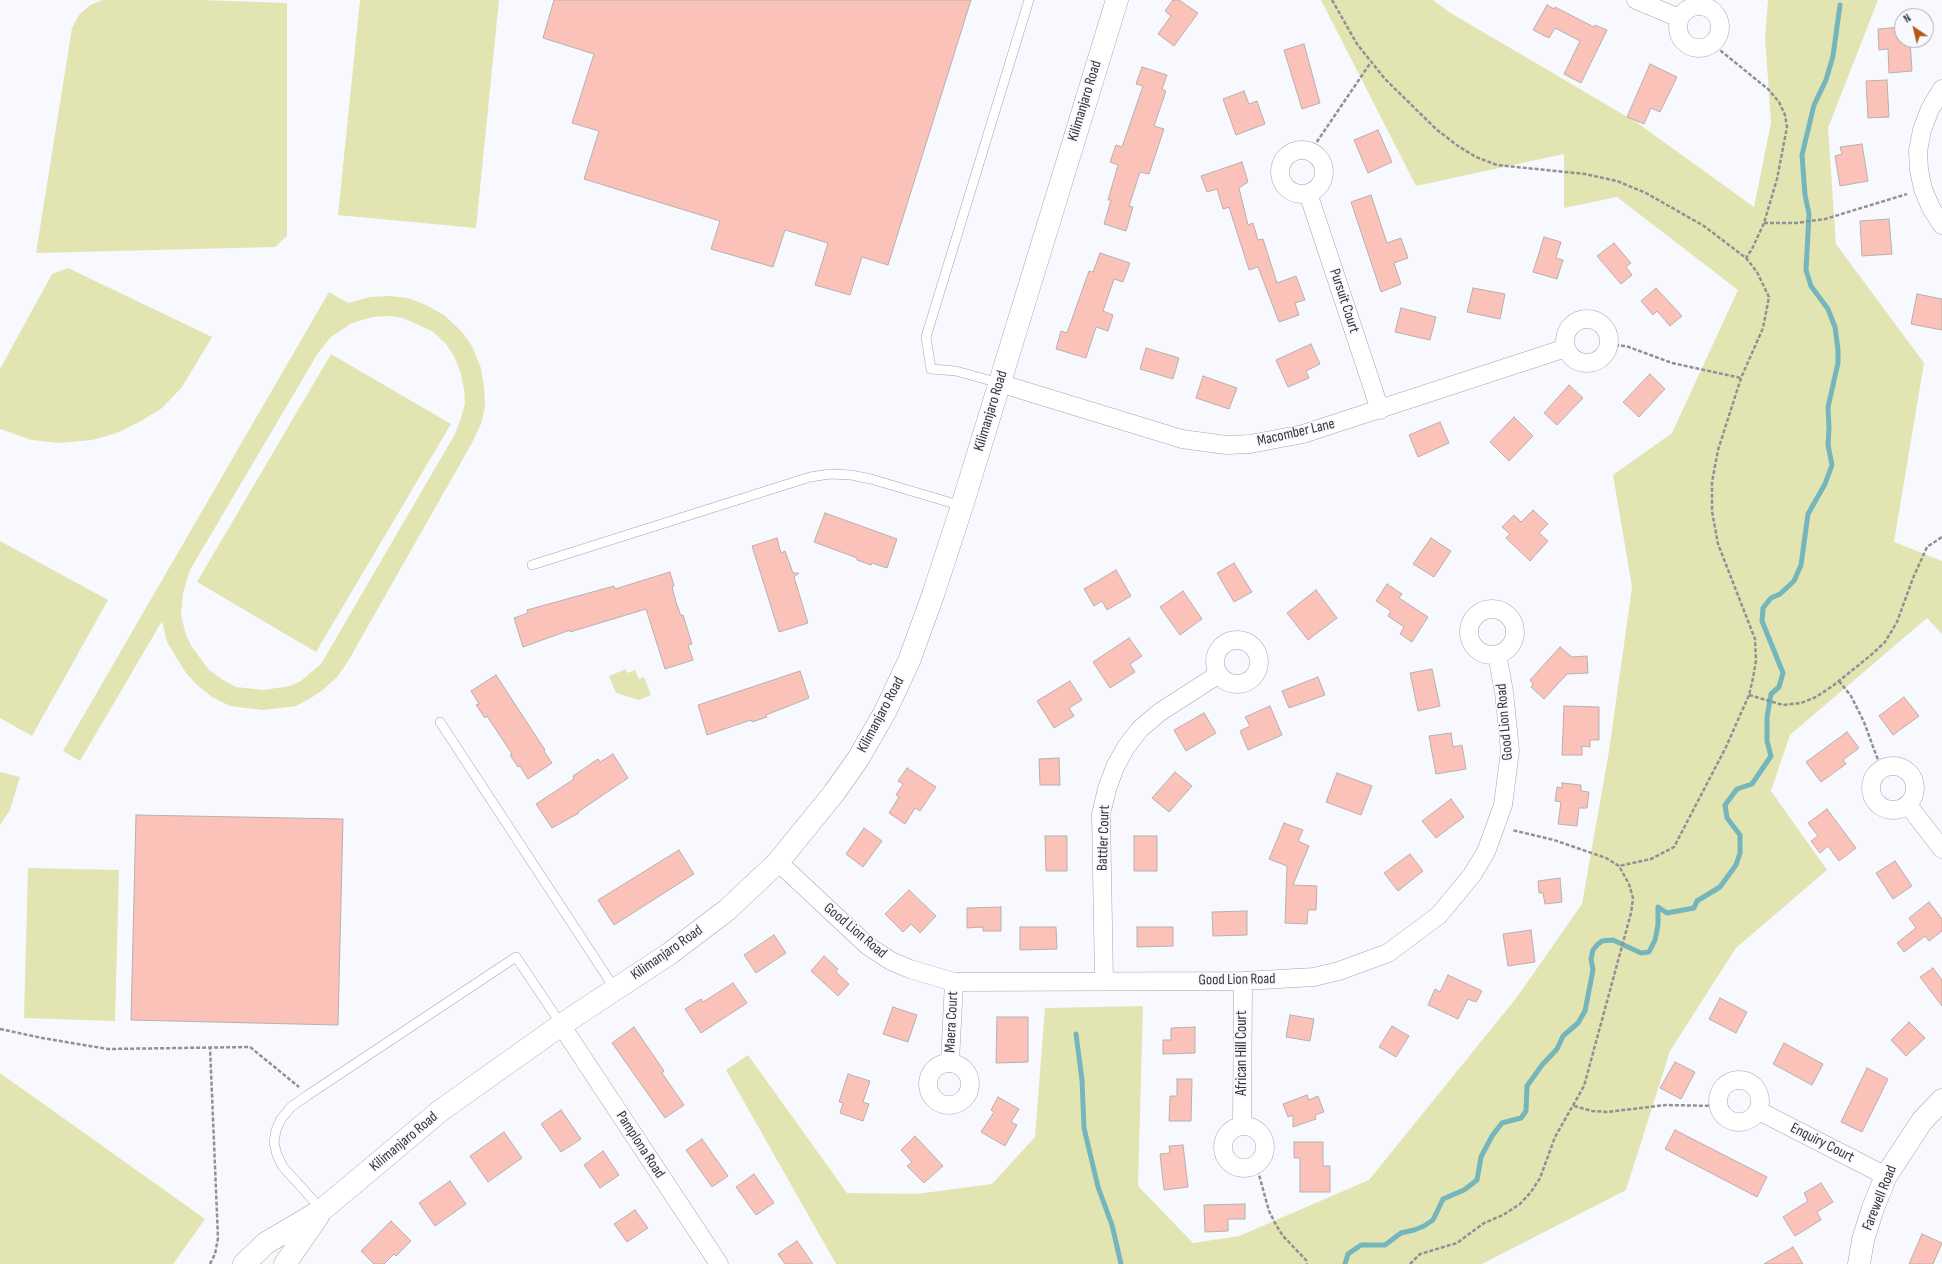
<!DOCTYPE html>
<style>
body{margin:0}
#map{position:relative;width:1942px;height:1264px;overflow:hidden;background:#f7f9fe;font-family:"Sofia Sans Condensed",sans-serif}
canvas{display:block}
.north{position:absolute;left:1894px;top:8px;width:40px;height:40px;box-sizing:border-box;background:#f7f9fe;border:1px solid #a9abaf;border-radius:50%;rotate:325deg;font-size:11px;font-weight:700;line-height:16px;text-align:center;color:#353638}
.north::after{content:'';display:block;margin:auto;width:14px;height:18px;background:#b75713;clip-path:polygon(50% 0,100% 100%,50% 72%,0 100%)}
</style>
<div id="map">
<canvas width="1942" height="1264"></canvas>
<div class="north">N</div>
</div>
<script>
const g = document.querySelector('canvas').getContext('2d');
g.lineJoin = 'round';
function fillPath(path, color) { g.fillStyle = color; g.fill(path, 'evenodd'); }
const poly = rows => new Path2D(rows.map(r => 'M' + r).join(''));
function stroke(path, color, width, dash) { g.strokeStyle = color; g.lineWidth = width; g.lineCap = dash ? 'butt' : 'round'; g.setLineDash(dash || []); g.stroke(path); }
function label(font, color, halo, rows, align = 'center') {
  g.font = font + ' "Sofia Sans Condensed",sans-serif'; g.lineWidth = 3.5; g.setLineDash([]); g.textBaseline = 'middle'; g.strokeStyle = halo; g.fillStyle = color; for (const [text, x, y, turn = 0] of rows) {
    g.save(); g.translate(x, y); g.rotate((+turn || 0) * Math.PI / 180); g.textAlign = isNaN(turn) ? turn : align; if (halo) g.strokeText(text, 0, 0); g.fillText(text, 0, 0); g.restore();
  }
}
const green = poly([
 [103,0,202,0,287,3,287,236,275,247,36,253,72,28,79,15,90,5],
 [360,0,499,0,476,228,338,215],
 [1321,0,1433,0,1449,12,1636,122,1754,207,1771,123,1765,36,1768,0,1878,0,1828,128,1836,244,1924,363,1894,542,1942,561,1942,634,1927,618,1790,735,1771,791,1827,870,1736,948,1670,1051,1626,1190,1482,1264,836,1264,726,1070,748,1055,847,1193,916,1194,992,1184,1035,1137,1045,1008,1143,1006,1138,1186,1193,1243,1239,1236,1369,1180,1517,997,1582,904,1609,751,1632,587,1613,475,1672,433,1738,290,1617,197,1564,208,1564,154,1416,186],
 [68,268,212,337,182,387,162,408,141,421,117,433,92,440,59,443,32,440,0,429,0,369,52,274],
 [329,292,348,303,370,297,390,296,408,298,426,305,444,315,461,331,472,346,481,368,484,387,485,406,481,424,472,443,347,663,337,677,324,689,311,698,296,706,263,710,230,706,212,697,196,684,186,673,167,642,162,621,80,761,63,751],
 [389,316,403,318,432,331,446,344,454,356,461,374,464,389,465,404,461,418,455,434,321,664,301,681,290,686,263,690,236,687,223,680,209,670,192,647,186,635,181,615,183,593,190,570,318,353,331,337,352,323,373,317],
 [331,354,451,424,316,652,197,582],
 [0,541,108,600,32,736,0,718],
 [626,669,627,673,635,670,639,679,644,677,651,695,639,700,616,693,609,676],
 [0,772,20,777,10,810,0,825],
 [28,868,119,870,115,1021,24,1018],
 [0,1073,205,1219,173,1264,0,1264]
]);
const stream = poly([
 [1076,1034,1082,1080,1084,1128,1098,1187,1112,1225,1121,1264],
 [1345,1264,1348,1254,1361,1245,1385,1245,1401,1233,1414,1230,1424,1226,1433,1220,1443,1199,1464,1190,1477,1180,1481,1157,1492,1136,1502,1123,1521,1118,1526,1111,1527,1086,1542,1065,1557,1049,1563,1036,1578,1023,1585,1011,1593,970,1591,959,1593,950,1597,945,1602,941,1613,940,1641,953,1649,952,1655,940,1658,925,1658,907,1667,913,1694,908,1697,901,1720,887,1736,865,1740,853,1740,835,1727,818,1725,805,1737,789,1752,784,1771,756,1767,741,1767,717,1771,694,1779,687,1783,673,1762,621,1763,608,1771,598,1780,594,1794,581,1801,565,1808,514,1825,484,1832,465,1828,445,1829,428,1828,407,1838,363,1838,350,1835,327,1828,309,1811,286,1806,270,1809,214,1805,195,1802,155,1814,105,1826,80,1833,56,1840,5]
]);
const building = poly([
 [554,0,971,0,888,265,862,257,850,295,815,285,828,243,785,230,773,267,711,249,720,221,584,179,599,131,572,123,594,54,543,38,554,0],
 [1173,0,1179,0,1198,13,1174,46,1158,34,1171,16,1165,11,1173,0],
 [1547,5,1554,9,1555,7,1594,27,1595,25,1607,30,1581,83,1564,74,1580,41,1555,28,1549,38,1533,30,1547,5],
 [1902,27,1902,40,1910,40,1912,71,1889,73,1888,49,1879,50,1878,29,1902,27],
 [1304,44,1320,103,1302,109,1284,50,1304,44],
 [1650,64,1677,77,1660,112,1651,108,1644,124,1627,117,1650,64],
 [1142,67,1167,75,1162,89,1166,91,1154,126,1164,129,1149,174,1140,172,1129,206,1133,207,1126,231,1104,224,1111,200,1108,200,1118,165,1110,162,1116,145,1122,147,1143,86,1136,84,1142,67],
 [1887,80,1889,117,1868,118,1866,81,1887,80],
 [1244,91,1249,104,1257,101,1265,124,1236,135,1223,99,1244,91],
 [1378,130,1392,162,1368,173,1354,140,1378,130],
 [1862,144,1868,181,1840,186,1835,156,1842,154,1840,147,1862,144],
 [1242,162,1248,182,1239,188,1248,225,1253,223,1258,240,1263,239,1277,283,1296,276,1305,300,1295,303,1299,315,1279,322,1258,267,1249,270,1229,207,1223,209,1217,189,1207,192,1201,176,1242,162],
 [1371,195,1387,243,1401,238,1408,258,1394,263,1401,284,1381,292,1351,202,1371,195],
 [1889,219,1892,254,1862,256,1860,221,1889,219],
 [1544,237,1561,242,1556,258,1563,260,1557,279,1533,272,1544,237],
 [1614,243,1631,263,1626,267,1632,275,1621,284,1597,256,1614,243],
 [1100,253,1130,263,1123,282,1114,279,1103,311,1113,315,1108,331,1096,327,1086,358,1056,349,1061,331,1067,333,1089,271,1093,272,1100,253],
 [1473,288,1505,294,1500,319,1467,312,1473,288],
 [1656,288,1682,316,1670,326,1657,311,1653,315,1641,301,1656,288],
 [1917,294,1942,299,1942,330,1911,324,1917,294],
 [1401,308,1436,317,1430,340,1395,332,1401,308],
 [1311,344,1320,364,1306,371,1309,378,1288,387,1276,360,1311,344],
 [1146,348,1179,358,1173,379,1140,369,1146,348],
 [1650,374,1665,389,1639,417,1623,402,1650,374],
 [1203,376,1237,388,1229,409,1196,398,1203,376],
 [1569,385,1583,398,1557,425,1544,413,1569,385],
 [1514,417,1533,436,1509,461,1490,442,1514,417],
 [1440,422,1449,443,1418,457,1409,435,1440,422],
 [1533,510,1548,524,1539,533,1548,541,1530,561,1506,538,1510,534,1502,527,1514,515,1521,522,1533,510],
 [825,513,897,539,887,568,872,563,871,565,857,560,857,558,814,542,825,513],
 [777,538,781,553,785,551,793,573,799,573,794,577,808,623,779,632,752,546,777,538],
 [1431,538,1451,551,1434,577,1413,564,1431,538],
 [1234,563,1252,592,1234,602,1217,573,1234,563],
 [1116,570,1131,596,1107,610,1102,601,1094,606,1084,589,1116,570],
 [670,572,674,586,672,587,676,602,681,616,683,615,692,644,688,645,693,660,665,669,646,609,570,632,570,630,523,647,514,618,528,613,527,610,614,586,615,589,670,572],
 [1387,584,1402,594,1399,598,1428,617,1412,642,1400,634,1404,627,1388,616,1391,611,1376,601,1387,584],
 [1316,590,1337,618,1308,640,1287,613,1316,590],
 [1183,591,1202,619,1180,635,1160,607,1183,591],
 [1129,638,1142,656,1130,664,1135,672,1110,688,1093,662,1129,638],
 [1560,647,1572,657,1587,656,1588,673,1567,674,1544,699,1531,687,1533,684,1530,680,1560,647],
 [1432,669,1440,706,1418,711,1410,673,1432,669],
 [800,671,809,698,766,715,767,717,752,722,751,720,707,735,698,705,800,671],
 [496,675,545,750,544,751,552,763,528,779,520,766,518,767,510,755,512,754,487,716,485,718,476,705,479,704,471,691,496,675],
 [1318,677,1325,695,1289,708,1282,691,1318,677],
 [1070,681,1082,700,1069,708,1074,716,1054,728,1037,701,1070,681],
 [1904,697,1919,716,1893,735,1879,716,1904,697],
 [1270,706,1282,735,1248,750,1240,731,1250,726,1245,717,1270,706],
 [1564,706,1599,707,1599,740,1590,740,1590,747,1582,746,1582,755,1562,755,1564,706],
 [1204,713,1216,733,1186,751,1174,730,1204,713],
 [1847,732,1859,748,1843,760,1846,764,1821,782,1806,762,1847,732],
 [1451,733,1453,747,1462,745,1466,769,1436,774,1429,736,1451,733],
 [613,754,628,778,578,812,579,813,552,828,536,804,574,779,573,776,598,759,600,762,613,754],
 [1059,758,1060,785,1040,785,1039,759,1059,758],
 [907,768,936,787,920,811,915,808,905,824,889,813,899,797,896,795,903,784,898,781,907,768],
 [1175,772,1192,786,1169,812,1152,798,1175,772],
 [1337,773,1372,786,1361,815,1326,802,1337,773],
 [1562,783,1581,785,1581,791,1589,792,1587,808,1579,808,1577,826,1558,824,1561,802,1555,801,1557,787,1562,788,1562,783],
 [1451,799,1464,817,1436,838,1422,821,1451,799],
 [1827,809,1856,848,1839,861,1828,846,1820,853,1811,841,1818,836,1808,823,1827,809],
 [136,815,343,819,338,1025,131,1020,136,815],
 [1284,823,1303,830,1298,841,1309,846,1293,885,1317,886,1316,910,1308,910,1307,924,1285,923,1287,866,1269,859,1284,823],
 [864,828,882,841,863,867,846,854,864,828],
 [1045,836,1067,836,1067,871,1046,871,1045,836],
 [1134,836,1157,836,1157,871,1134,871,1134,836],
 [679,850,694,874,614,925,598,900,679,850],
 [1410,854,1423,871,1398,891,1384,873,1410,854],
 [1895,861,1912,886,1893,899,1876,873,1895,861],
 [1560,878,1562,902,1545,904,1543,893,1539,893,1538,881,1560,878],
 [909,890,936,916,920,933,911,924,903,932,885,914,909,890],
 [1929,902,1942,919,1942,931,1929,941,1925,936,1904,952,1897,943,1916,928,1909,918,1929,902],
 [1001,907,1001,931,983,931,983,927,967,928,967,908,1001,907],
 [1247,911,1247,935,1213,936,1212,912,1247,911],
 [1020,927,1056,927,1057,949,1020,950,1020,927],
 [1137,927,1173,927,1173,946,1137,947,1137,927],
 [1531,930,1535,962,1508,966,1503,934,1531,930],
 [774,935,786,953,756,973,744,955,774,935],
 [824,956,838,969,836,972,849,984,838,996,811,971,824,956],
 [1933,968,1942,980,1942,1006,1920,977,1933,968],
 [1448,975,1482,991,1476,1002,1468,999,1458,1019,1428,1005,1435,989,1440,992,1448,975],
 [733,983,747,1003,701,1033,685,1009,701,999,703,1002,733,983],
 [1720,998,1747,1012,1736,1033,1709,1019,1720,998],
 [893,1007,917,1015,908,1042,883,1034,893,1007],
 [1290,1015,1314,1019,1310,1041,1286,1037,1290,1015],
 [997,1017,1028,1017,1028,1062,996,1063,997,1017],
 [1909,1022,1925,1038,1906,1056,1891,1040,1909,1022],
 [1392,1026,1409,1036,1396,1057,1379,1047,1392,1026],
 [634,1027,664,1071,662,1073,684,1105,665,1118,612,1043,634,1027],
 [1195,1027,1195,1053,1163,1054,1163,1040,1171,1040,1171,1028,1195,1027],
 [1784,1043,1823,1064,1812,1085,1773,1064,1784,1043],
 [1675,1062,1695,1072,1681,1099,1660,1088,1675,1062],
 [1867,1068,1888,1079,1862,1132,1841,1122,1867,1068],
 [848,1074,870,1081,863,1102,869,1104,863,1121,840,1113,843,1103,839,1102,848,1074],
 [1177,1079,1192,1079,1191,1121,1169,1121,1170,1096,1177,1096,1177,1079],
 [1307,1095,1309,1100,1318,1096,1324,1112,1315,1115,1316,1119,1293,1127,1293,1115,1288,1117,1283,1104,1307,1095],
 [998,1097,1019,1109,1011,1122,1017,1125,1005,1146,981,1132,994,1112,991,1110,998,1097],
 [561,1110,581,1139,561,1152,541,1124,561,1110],
 [1675,1130,1767,1177,1757,1197,1665,1149,1675,1130],
 [504,1132,522,1158,488,1182,470,1156,504,1132],
 [915,1136,943,1166,924,1183,907,1166,912,1162,901,1150,915,1136],
 [702,1139,728,1176,712,1187,686,1150,702,1139],
 [1294,1142,1323,1142,1323,1166,1330,1166,1330,1192,1300,1192,1300,1158,1294,1158,1294,1142],
 [1183,1145,1188,1187,1164,1190,1160,1154,1170,1153,1169,1146,1183,1145],
 [603,1151,619,1175,600,1188,584,1165,603,1151],
 [754,1174,774,1203,756,1215,736,1187,754,1174],
 [450,1181,466,1204,435,1226,419,1203,450,1181],
 [1821,1183,1833,1202,1817,1212,1821,1220,1795,1236,1783,1217,1808,1201,1804,1193,1821,1183],
 [1245,1204,1245,1219,1228,1219,1228,1231,1205,1232,1204,1205,1245,1204],
 [635,1210,648,1228,627,1242,614,1224,635,1210],
 [391,1221,411,1241,396,1256,394,1254,384,1264,374,1264,361,1251,391,1221],
 [1922,1234,1942,1243,1933,1264,1909,1264,1922,1234],
 [797,1241,813,1264,785,1264,778,1254,797,1241],
 [1793,1247,1803,1264,1764,1264,1793,1247]
]);
const path = poly([
 [1332,0,1357,44,1385,79,1436,129,1458,146,1476,157,1497,165,1585,174,1617,181,1646,193,1704,226,1746,258,1757,272,1769,297,1763,328,1741,378,1718,450,1712,482,1712,511,1718,544,1755,639,1756,661,1753,678,1749,695,1726,747,1674,847,1651,859,1619,866],
 [1711,43,1768,89,1779,102,1785,115,1787,127,1777,179,1764,223,1752,249,1746,258],
 [1310,152,1371,62],
 [1764,223,1796,223,1825,219,1907,194],
 [1609,345,1626,346,1672,363,1741,378],
 [1839,681,1851,696,1864,722,1876,755,1882,768],
 [1749,695,1783,705,1801,703,1816,697,1834,685,1871,655,1885,642,1897,622,1913,578,1927,547,1942,537],
 [0,1029,42,1038,108,1049,250,1047,299,1087],
 [1574,1106,1592,1111,1607,1112,1666,1105,1718,1106],
 [1256,1164,1269,1211,1276,1225,1283,1236,1306,1260,1307,1264],
 [210,1264,215,1254,218,1238,210,1047],
 [1410,1264,1420,1254,1457,1243,1484,1223,1503,1215,1520,1204,1531,1192,1540,1178,1555,1137,1584,1086,1631,913,1633,898,1629,884,1619,866,1606,858,1554,840,1512,830]
]);
const service = poly([
 [999,383,956,371,931,369,926,337,1029,0],
 [532,565,810,477,830,474,851,475,871,479,962,506],
 [440,722,615,989],
 [322,1210,283,1167,277,1155,274,1143,276,1130,281,1119,291,1107,308,1095,516,957,561,1024]
]);
const minor = poly([
 [1636,0,1679,18],
 '1678 27a21 21 0 1 1 42 0a21 21 0 1 1-42 0Z',
 [1942,89,1930,109,1922,130,1918,151,1919,170,1923,189,1931,208,1942,225],
 '1280 172a22 22 0 1 1 44 0a22 22 0 1 1-44 0Z',
 [1308,193,1380,410],
 '1565 341a22 22 0 1 1 44 0a22 22 0 1 1-44 0Z',
 [999,383,1182,439,1226,445,1250,444,1303,434,1566,348],
 '1469 632a23 23 0 1 1 46 0a23 23 0 1 1-46 0Z',
 '1215 662a22 22 0 1 1 44 0a22 22 0 1 1-44 0Z',
 '1871 788a22 22 0 1 1 44 0a22 22 0 1 1-44 0Z',
 [1908,805,1942,849],
 [778,862,868,946,891,961,910,969,954,982,1243,981,1314,977,1339,971,1388,953,1439,915,1472,875,1486,852,1503,805,1510,751,1504,692,1497,654],
 [1104,981,1101,814,1107,789,1115,767,1126,747,1140,729,1160,712,1219,674],
 [561,1025,719,1264],
 [950,1062,954,982],
 '928 1084a21 21 0 1 1 42 0a21 21 0 1 1-42 0Z',
 '1718 1101a21 21 0 1 1 42 0a21 21 0 1 1-42 0Z',
 [1759,1111,1886,1176],
 [1242,1125,1243,981],
 '1223 1147a21 21 0 1 1 42 0a21 21 0 1 1-42 0Z'
]);
const tertiary = poly([
 [244,1264,266,1243,322,1210,440,1111,561,1025,669,954,727,910,778,862,834,793,858,759,885,712,909,661,933,595,962,506,1117,0],
 [285,1264,318,1216],
 [1859,1264,1863,1240,1873,1208,1886,1176,1922,1121,1942,1100]
]);
const streetNames = [
 ["Kilimanjaro Road",1085,101,-73],
 ["Pursuit Court",1344,301,72],
 ["Kilimanjaro Road",991,411,-73],
 ["Macomber Lane",1296,433,-13],
 ["Kilimanjaro Road",881,715,-62],
 ["Good Lion Road",1505,722,-95],
 ["Battler Court",1104,838,-88],
 ["Good Lion Road",855,931,40],
 ["Kilimanjaro Road",667,953,-35],
 ["Good Lion Road",1237,980,-1],
 ["Maera Court",952,1022,-87],
 ["African Hill Court",1242,1053,-90],
 ["Kilimanjaro Road",404,1142,-40],
 ["Enquiry Court",1822,1143,27],
 ["Pamplona Road",640,1145,57],
 ["Farewell Road",1880,1198,-68]
];
fillPath(green, '#e2e5b2');
stroke(stream, '#75b6bd', 5);
fillPath(building, '#fac2b9');
stroke(building, '#b8b0af', 1);
stroke(service, '#a4a6ad', 10);
stroke(minor, '#a4a6ad', 19);
stroke(tertiary, '#a4a6ad', 23);
stroke(path, '#909194', 2.5, [4, 2]);
stroke(service, '#fff', 9);
stroke(minor, '#fff', 18);
stroke(tertiary, '#fff', 22);
label('15px', '#353638', '#f7f9fe', streetNames);
</script>
